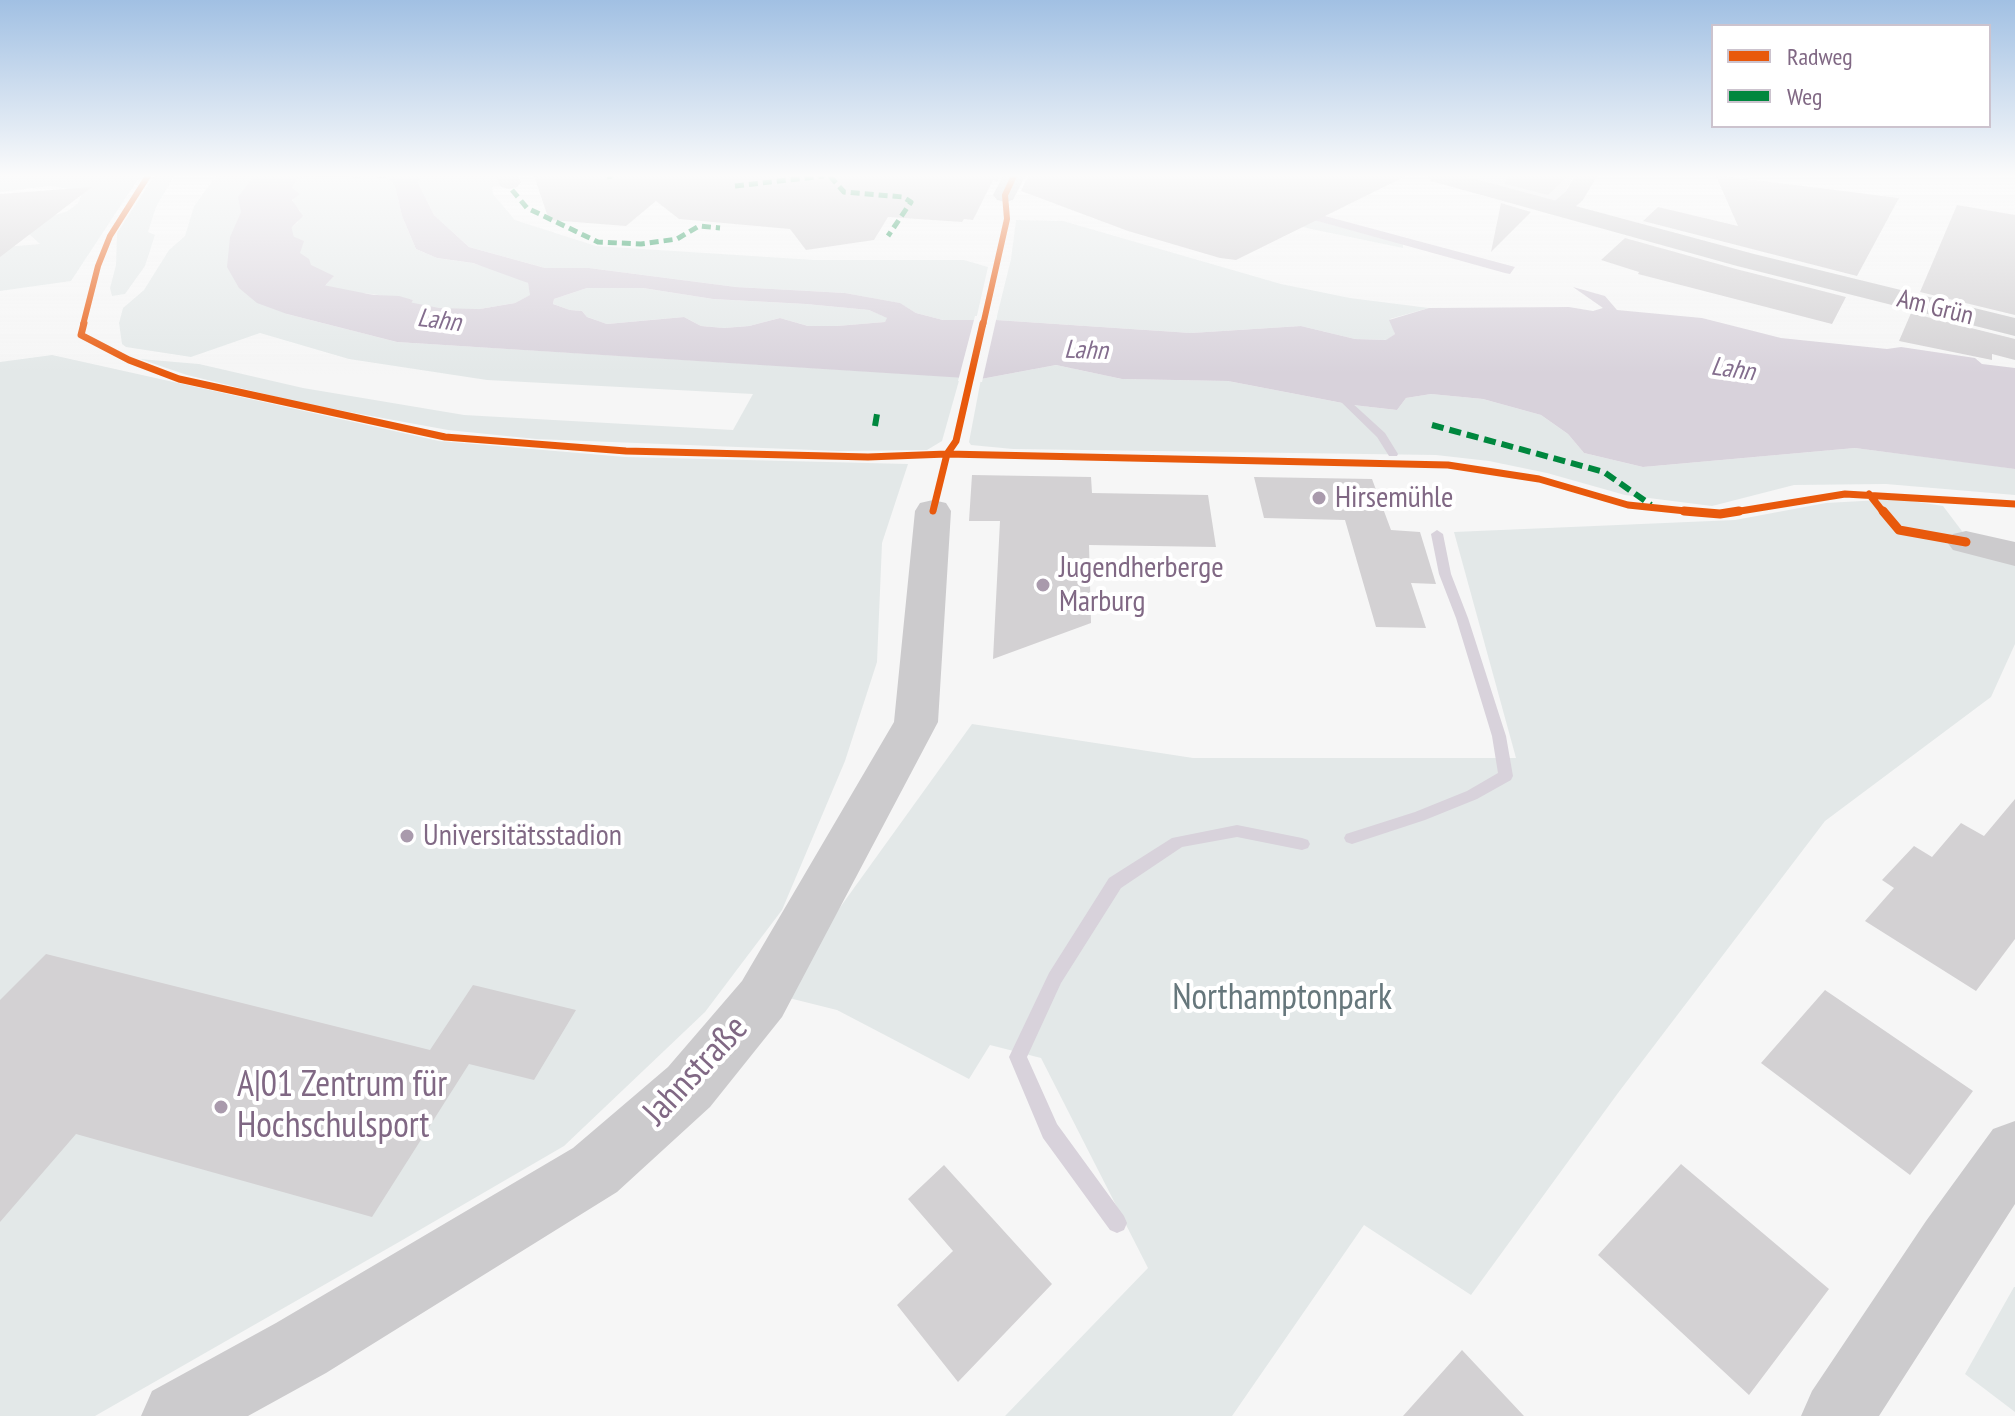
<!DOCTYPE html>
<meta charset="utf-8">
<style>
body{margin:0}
#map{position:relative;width:2015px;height:1416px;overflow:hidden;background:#f6f6f6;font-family:"PT Sans Narrow",sans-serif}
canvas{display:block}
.legend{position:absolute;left:1711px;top:24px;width:280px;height:104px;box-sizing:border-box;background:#fff;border:2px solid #ccc3ce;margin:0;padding:10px 14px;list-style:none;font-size:24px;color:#806884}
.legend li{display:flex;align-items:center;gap:16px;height:40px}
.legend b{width:40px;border:2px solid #ccc3ce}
</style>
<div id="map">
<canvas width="2015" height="1416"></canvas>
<ul class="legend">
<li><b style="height:10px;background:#e8590c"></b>Radweg</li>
<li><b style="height:10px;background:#00873e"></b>Weg</li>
</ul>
</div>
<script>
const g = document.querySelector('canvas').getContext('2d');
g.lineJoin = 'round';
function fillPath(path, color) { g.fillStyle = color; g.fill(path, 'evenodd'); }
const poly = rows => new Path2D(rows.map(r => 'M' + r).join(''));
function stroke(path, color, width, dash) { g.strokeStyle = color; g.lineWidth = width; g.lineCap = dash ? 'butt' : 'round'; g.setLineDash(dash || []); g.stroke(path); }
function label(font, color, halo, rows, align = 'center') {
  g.font = font + ' "PT Sans Narrow",sans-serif'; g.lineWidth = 8; g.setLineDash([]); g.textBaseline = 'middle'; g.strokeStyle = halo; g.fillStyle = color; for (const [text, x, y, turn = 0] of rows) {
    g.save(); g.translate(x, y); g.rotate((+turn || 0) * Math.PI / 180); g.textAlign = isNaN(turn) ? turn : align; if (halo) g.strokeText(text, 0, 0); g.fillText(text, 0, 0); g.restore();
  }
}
const built = poly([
 [1461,176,1574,176,1559,202]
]);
const green = poly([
 [0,176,140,176,71,281,0,291,0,251,4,247,40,244,20,226,68,211,78,203,81,196,75,190,50,186,0,192],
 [154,176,174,176,156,207,148,232,155,235,145,266,125,294,112,296,110,288,116,265,117,233],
 [216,176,264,176,250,192,287,314,397,342,960,377,942,441,927,450,839,451,536,439,448,430,306,404,187,375,140,359,199,364,303,388,464,415,733,430,753,394,487,380,349,359,260,333,191,357,126,347,122,344,119,323,123,308,144,290,169,250,185,236,194,206],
 [310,176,388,178,395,186,402,216,416,249,437,258,473,263,515,276,528,283,531,295,515,303,468,311,449,321,424,323,406,314,413,300,364,293,332,293,322,289,333,277,310,265,300,254,289,229,298,222,300,211,294,205,291,188,296,179],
 [420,176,500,176,505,186,492,187,493,194,515,220,596,246,815,260,964,260,988,267,976,320,943,320,916,313,899,303,845,293,736,287,589,268,545,268,469,247,434,215,418,183],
 [1119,176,1155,176,1403,244,1403,248,1311,229],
 [1016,220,1063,221,1281,284,1350,298,1429,308,1390,319,1395,334,1387,340,1355,339,1301,326,1191,333,996,320,1011,259],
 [587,288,643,288,713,299,806,304,869,310,888,318,885,322,837,326,808,326,780,318,749,326,724,328,701,326,684,317,607,324,587,317,582,311,570,310,553,304,554,299],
 [52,355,439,441,625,457,908,464,882,543,877,662,845,761,782,910,705,1012,564,1146,399,1242,95,1416,0,1416,0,362],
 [1056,365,1122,379,1228,381,1353,405,1397,410,1406,398,1431,394,1483,399,1541,415,1568,434,1584,453,1643,467,1855,448,1989,465,2015,469,2015,495,1886,484,1794,485,1712,506,1625,495,1547,473,1489,461,1436,455,1013,449,971,445,969,442,981,379],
 [1899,499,1943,506,1977,551,2015,564,2015,644,1991,697,1825,821,1618,1093,1471,1295,1364,1225,1232,1416,1005,1416,1148,1268,1041,1058,990,1045,969,1079,837,1010,777,995,972,724,1193,758,1516,758,1454,532,1735,520,1826,503],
 [2014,1287,2015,1287,2015,1412,1965,1374]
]);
const water = poly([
 [264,176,310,176,296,179,292,188,300,194,292,200,303,216,289,230,290,235,304,241,300,253,309,259,311,265,334,276,322,289,332,293,399,296,413,300,406,314,424,323,449,321,468,311,515,303,530,295,528,283,473,263,437,258,416,249,402,216,395,186,388,178,318,176,420,176,418,183,434,215,469,247,545,268,589,268,736,287,845,293,900,303,916,313,943,320,996,320,1191,333,1301,326,1355,339,1386,340,1395,334,1389,320,1429,308,1569,307,1593,311,1603,308,1573,287,1605,296,1617,310,1702,318,1781,338,1887,349,1901,347,1975,358,1982,364,2015,368,2015,469,1855,448,1643,467,1584,453,1568,434,1541,415,1483,399,1431,394,1406,398,1397,410,1353,405,1228,381,1122,379,1056,365,981,379,397,342,287,314,257,303,239,288,227,267,230,237,250,192],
 [587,288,643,288,713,299,806,304,869,310,887,318,885,322,837,326,808,326,780,318,749,326,724,328,701,326,684,317,607,324,587,317,582,311,570,310,553,304,554,299],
 [1155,176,1176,176,1515,267,1510,274,1505,273]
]);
const pier = poly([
 [975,316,997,316,982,382,958,381]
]);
const stream = poly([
 [1340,392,1385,433,1398,454,1397,456,1389,456,1377,437,1336,397,1335,395,1340,392],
 [1437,530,1443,534,1451,574,1468,618,1506,736,1513,776,1511,780,1477,799,1425,820,1352,844,1346,842,1344,838,1346,834,1415,812,1467,791,1498,773,1492,736,1456,618,1439,574,1431,534,1437,530],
 [1237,825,1302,838,1308,840,1310,844,1308,848,1302,850,1237,837,1182,847,1121,888,1061,983,1027,1057,1057,1124,1124,1216,1127,1223,1124,1230,1117,1233,1110,1230,1043,1138,1009,1057,1049,973,1109,878,1172,838,1237,825]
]);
const river = poly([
 [254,176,299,176,284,197,295,242,296,271,308,282,439,308,547,311,567,316,575,328,567,340,547,345,439,340,272,305,244,275,247,242,238,197,254,176]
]);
const building = poly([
 [534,176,1000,176,997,182,993,180,973,220,964,219,962,222,888,217,874,240,806,250,790,229,679,219,656,201,626,226,549,220],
 [1028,176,1406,176,1236,260,1220,258,1128,231,1021,191],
 [1507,176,1568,176,1548,195,1505,184],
 [1716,176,1723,176,1899,198,1857,276,1643,221,1658,207,1738,226],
 [92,187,0,257,0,194],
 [1501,203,1531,212,1491,252],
 [1957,205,2015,215,2015,315,1920,292],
 [1625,238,1736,269,1846,297,1832,324,1638,274,1639,272,1601,260],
 [1911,313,2015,339,2015,360,1992,354,1992,360,1899,341],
 [972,475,1091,477,1092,493,1208,495,1216,547,1089,545,1091,623,993,659,1000,521,969,521],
 [1254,477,1372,479,1391,530,1420,532,1436,584,1411,583,1426,628,1376,627,1345,520,1264,518],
 [2015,799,2015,939,1976,991,1865,921,1894,888,1882,880,1914,846,1932,857,1961,823,1984,836],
 [46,954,430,1050,473,985,576,1010,534,1080,469,1064,372,1217,76,1134,0,1222,0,1000],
 [1825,990,1973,1091,1910,1175,1761,1063],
 [1681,1164,1829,1289,1749,1395,1598,1255],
 [944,1165,1052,1284,958,1382,897,1305,953,1251,908,1199],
 [1462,1350,1524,1416,1403,1416]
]);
const minor = poly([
 [496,176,518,176,521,182,517,187,509,189,501,187,496,176],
 [1003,176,1025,176,1013,200,1005,202,997,200,993,195,1003,176],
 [1575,176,1597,176,1583,200,1567,214,1549,214,1546,209,1566,191,1575,176],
 [933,500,946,503,951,511,938,722,782,1017,710,1107,617,1192,326,1373,248,1416,141,1416,152,1391,276,1323,573,1148,668,1067,742,981,894,722,915,511,920,503,933,500],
 [1966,531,2015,542,2015,566,1953,550,1947,542,1953,534,1966,531],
 [2015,1121,2015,1204,1879,1416,1801,1416,1812,1391,1926,1221,1993,1129,2015,1121]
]);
const tertiary = poly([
 [1428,176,1464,176,1754,254,2015,318,2015,336,1737,266,1431,181,1428,176]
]);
const quietFar1 = poly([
 [830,176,844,192,903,197,911,202,888,236],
 [607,177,612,176],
 [735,186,824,176],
 [512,190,527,208,598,242,641,244,677,239,699,226,720,228]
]);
const quiet = poly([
 [1432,425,1604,472,1651,505],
 [875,426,877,414]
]);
const cyclewayFar2 = poly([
 [83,325,98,266,110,236,148,176],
 [983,325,1007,219,1005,195,1014,176]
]);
const cyclewayFar1 = poly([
 [84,323,81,335,129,360,179,379,445,437,626,451,868,457,947,454,1448,465,1539,479,1628,505,1705,513],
 [1869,494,1884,513],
 [933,511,947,454,956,441,983,323],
 [1728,513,1845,494,2015,504]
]);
const cycleway = poly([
 [1684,511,1720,514,1739,511],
 [1883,511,1899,530,1966,542]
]);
const markers = [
 [1319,498,8,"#a99aac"],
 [1043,585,8,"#a99aac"],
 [407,836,8,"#a99aac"],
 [221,1107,8,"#a99aac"]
];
const farStreetnames = [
 ["Am Grün",1935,308,14]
];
const farWaternames = [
 ["Lahn",439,321,7],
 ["Lahn",1086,351,2],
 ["Lahn",1733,370,8]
];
const poiNames = [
 ["Hirsemühle",1335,498],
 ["Jugendherberge",1059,568],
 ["Marburg",1059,602],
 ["Universitätsstadion",423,836]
];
const nearParknames = [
 ["Northamptonpark",1282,999]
];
const nearStreetnames = [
 ["Jahnstraße",696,1071,-47]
];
const nearPoinames = [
 ["A|01 Zentrum für",237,1086],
 ["Hochschulsport",237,1127]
];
fillPath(built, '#e7e6e9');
fillPath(green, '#e3e8e8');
fillPath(water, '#d8d2db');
fillPath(pier, '#f6f6f6');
fillPath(stream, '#d8d2db');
fillPath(river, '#d8d2db');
fillPath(building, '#d3d1d3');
fillPath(minor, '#cccbcd');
fillPath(tertiary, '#cccbcd');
stroke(quietFar1, '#00873e', 5, [9, 5]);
stroke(quiet, '#00873e', 6, [12, 6]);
stroke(cyclewayFar2, '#e8590c', 6);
stroke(cyclewayFar1, '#e8590c', 7);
stroke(cycleway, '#e8590c', 9);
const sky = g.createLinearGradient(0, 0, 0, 374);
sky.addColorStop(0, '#a1c0e3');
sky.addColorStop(0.47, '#fbfbfb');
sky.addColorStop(1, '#fbfbfb00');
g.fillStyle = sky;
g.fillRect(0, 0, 2015, 374);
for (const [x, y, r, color] of markers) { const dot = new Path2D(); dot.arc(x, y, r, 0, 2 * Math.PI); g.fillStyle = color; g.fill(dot); stroke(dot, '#fff', 3); }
label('26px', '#806884', '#fff', farStreetnames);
label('italic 26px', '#846e8e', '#fff', farWaternames);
label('30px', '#806884', '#fff', poiNames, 'left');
label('36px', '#66777c', '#fff', nearParknames);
label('36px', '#806884', '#fff', nearStreetnames);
label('36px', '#806884', '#fff', nearPoinames, 'left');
</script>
